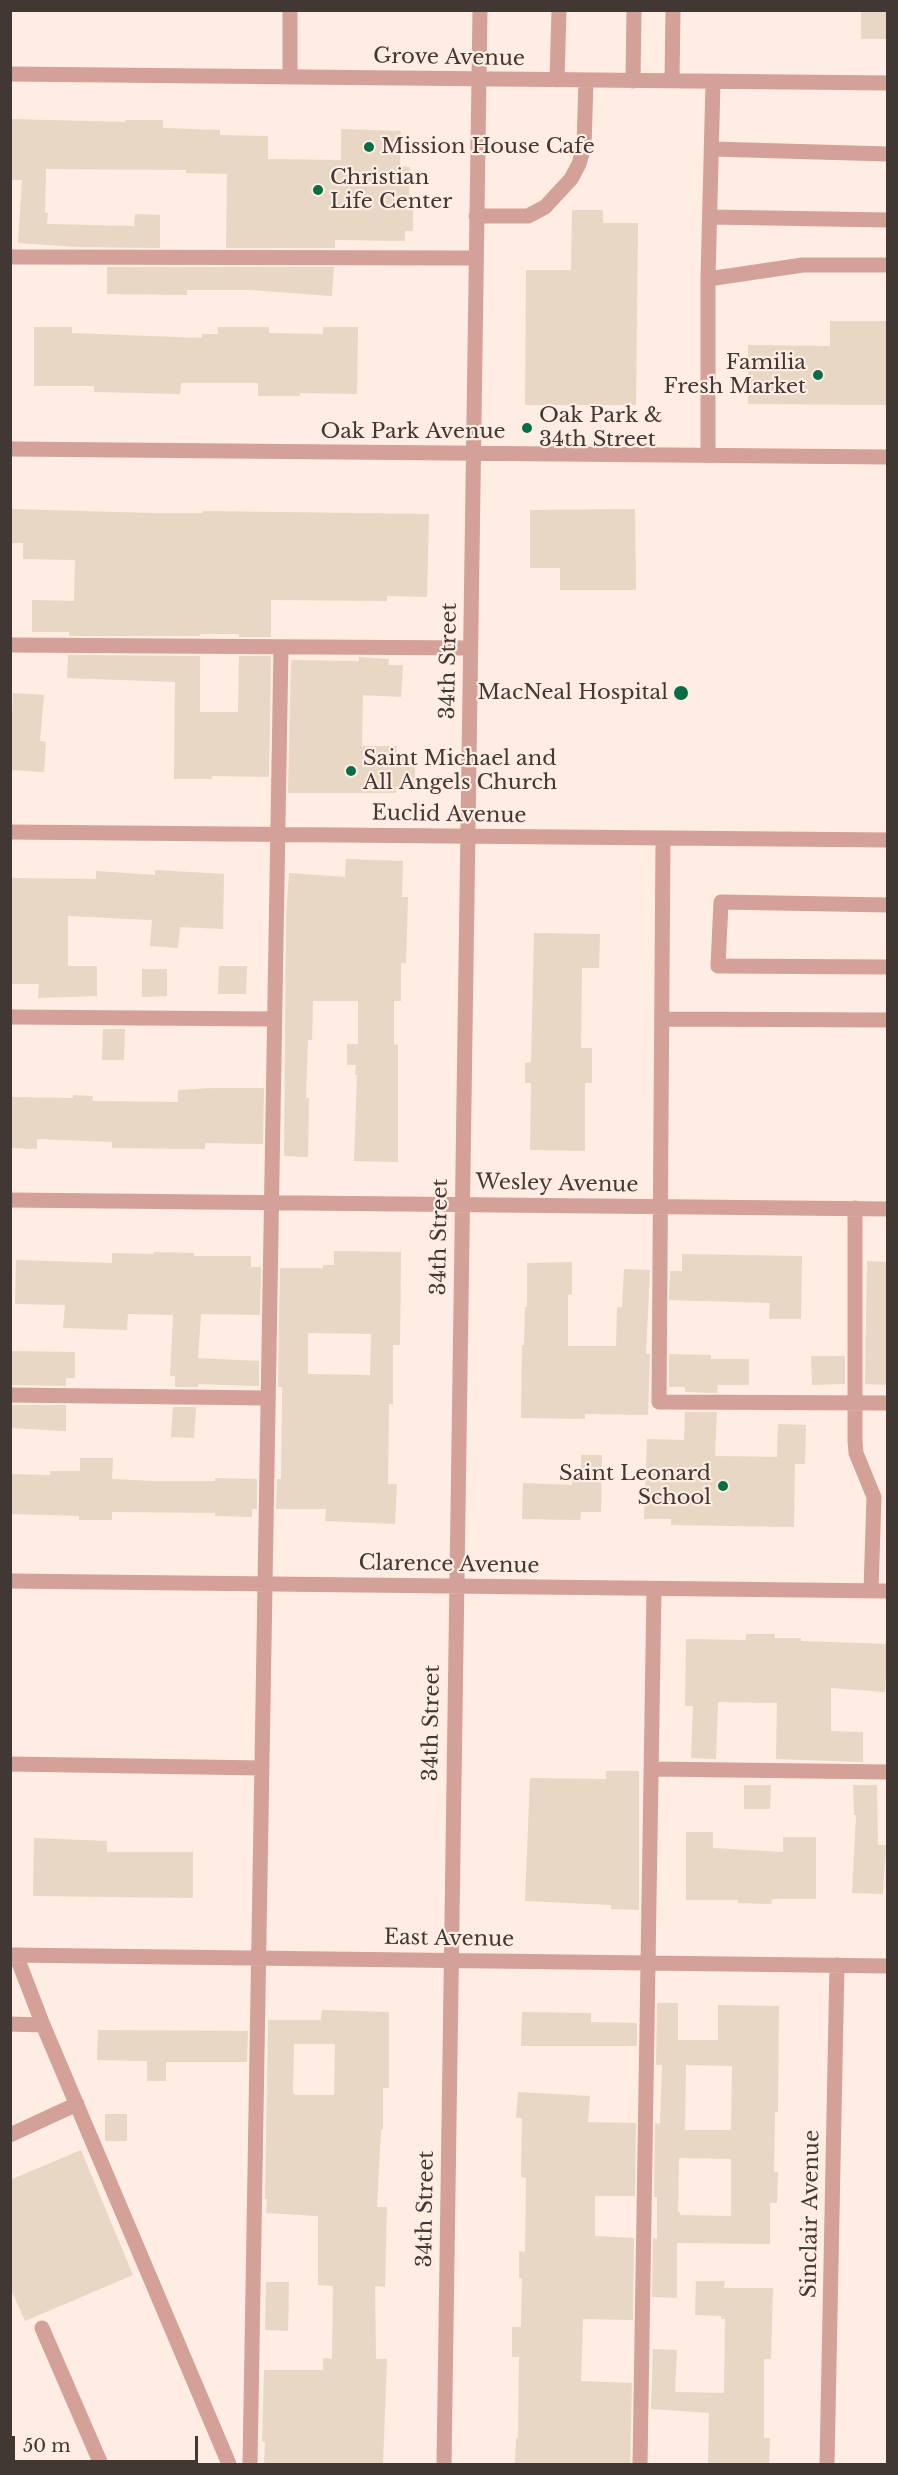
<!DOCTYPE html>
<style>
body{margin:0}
#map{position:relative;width:898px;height:2475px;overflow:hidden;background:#ffece2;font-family:"Libre Baskerville",serif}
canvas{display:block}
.frame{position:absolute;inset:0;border:12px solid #413833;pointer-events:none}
.scale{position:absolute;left:12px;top:2436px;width:186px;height:27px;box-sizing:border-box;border:3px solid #413833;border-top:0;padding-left:8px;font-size:18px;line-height:21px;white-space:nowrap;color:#413833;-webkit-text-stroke:4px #ffece2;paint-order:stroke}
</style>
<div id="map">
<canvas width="898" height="2475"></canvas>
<div class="frame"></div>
<div class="scale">50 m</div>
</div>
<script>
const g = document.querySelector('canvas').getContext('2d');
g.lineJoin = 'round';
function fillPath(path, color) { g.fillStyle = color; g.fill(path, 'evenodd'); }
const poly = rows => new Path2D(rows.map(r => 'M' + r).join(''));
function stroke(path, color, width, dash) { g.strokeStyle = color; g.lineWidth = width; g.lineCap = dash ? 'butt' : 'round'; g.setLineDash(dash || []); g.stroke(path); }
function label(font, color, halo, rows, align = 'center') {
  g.font = font + ' "Libre Baskerville",serif'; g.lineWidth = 4.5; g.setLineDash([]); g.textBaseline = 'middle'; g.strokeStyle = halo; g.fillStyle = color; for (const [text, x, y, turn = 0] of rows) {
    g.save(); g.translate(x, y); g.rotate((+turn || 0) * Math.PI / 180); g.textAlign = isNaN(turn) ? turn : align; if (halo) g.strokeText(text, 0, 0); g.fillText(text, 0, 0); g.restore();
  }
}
const building = poly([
 [861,10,888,10,888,39,861,39],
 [10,119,125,122,126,120,163,120,163,128,220,130,220,135,268,136,268,159,341,160,341,129,401,131,400,166,410,167,409,197,413,197,413,231,405,231,405,241,335,240,335,248,226,248,227,174,186,173,186,170,46,169,45,213,48,213,47,224,134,226,135,214,160,215,160,248,77,247,18,243,22,180,10,180],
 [572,210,603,210,603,223,638,223,636,405,525,405,526,270,571,270],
 [107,267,334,267,332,296,250,290,187,290,187,295,107,294],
 [830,321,888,321,888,405,748,404,748,345,830,346],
 [34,327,72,327,72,333,202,338,202,334,218,334,218,327,269,327,269,333,323,334,323,327,358,327,357,394,300,393,300,396,258,396,258,383,181,383,180,394,94,392,94,386,34,386],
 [12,509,151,513,203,513,203,511,429,514,427,597,387,596,387,601,271,600,271,637,239,637,239,634,200,634,200,636,69,636,69,632,32,632,32,600,74,601,75,560,23,559,23,543,11,543],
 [635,509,636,590,560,590,560,568,530,568,530,510],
 [68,655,200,656,200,712,238,712,239,656,271,656,269,777,212,776,212,779,174,779,175,682,67,678],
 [359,657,389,659,388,665,403,665,401,697,363,695,362,746,397,746,396,755,415,755,415,787,396,787,396,793,288,793,291,660,359,661],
 [13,693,44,695,40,741,46,742,44,772,10,770],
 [346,859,403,861,402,897,408,897,406,963,401,963,401,1001,394,1001,394,1044,398,1045,398,1162,354,1161,357,1075,355,1075,356,1065,347,1065,347,1044,358,1044,358,1001,313,1001,312,1040,308,1040,306,1098,309,1098,308,1157,284,1156,286,917,289,873,345,877],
 [155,870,224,874,223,929,180,927,178,948,150,946,152,920,68,916,68,966,97,966,97,996,38,998,39,984,10,984,10,878,96,879,96,871,155,875],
 [534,933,600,934,599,968,582,968,581,1048,592,1048,592,1083,585,1083,585,1151,530,1150,531,1083,525,1083,525,1063,531,1062],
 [219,966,247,966,246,994,218,994],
 [142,969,167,969,167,996,142,997],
 [103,1029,125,1029,124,1060,102,1060],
 [214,1088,264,1088,263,1144,205,1143,205,1149,112,1148,112,1142,37,1139,37,1149,10,1148,10,1097,73,1098,73,1095,93,1096,92,1101,178,1102,178,1090],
 [334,1251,401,1252,400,1345,393,1345,393,1404,389,1404,388,1484,397,1484,395,1524,325,1521,326,1509,276,1509,277,1479,281,1479,282,1405,282,1387,278,1387,280,1268,323,1268,323,1265,334,1265],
 [308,1333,371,1334,370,1375,308,1374],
 [154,1252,194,1253,194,1256,251,1256,251,1267,261,1267,260,1315,201,1314,198,1358,259,1361,259,1386,198,1384,198,1387,175,1387,175,1376,170,1376,173,1315,128,1314,127,1330,63,1328,65,1305,15,1304,16,1260,112,1263,112,1253,154,1254],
 [682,1254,802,1256,801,1319,769,1319,770,1303,669,1300,670,1271,682,1271],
 [867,1261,888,1262,888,1385,865,1384],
 [572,1262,572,1294,568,1295,568,1346,616,1346,617,1307,622,1307,624,1269,650,1270,646,1354,650,1354,648,1415,585,1414,585,1419,521,1418,522,1345,524,1345,525,1307,527,1307,527,1263],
 [10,1351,75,1352,75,1378,66,1378,66,1386,10,1385],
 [669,1354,711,1355,711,1359,749,1359,749,1385,718,1385,717,1393,685,1392,685,1387,669,1387],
 [811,1356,845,1356,845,1384,812,1385],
 [10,1405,66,1405,66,1431,10,1428],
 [173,1407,196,1407,194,1438,171,1437],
 [685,1412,717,1412,715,1456,777,1457,778,1424,806,1425,805,1464,795,1464,794,1527,671,1525,671,1519,644,1519,647,1439,684,1440],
 [581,1455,602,1455,601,1512,581,1512,580,1520,522,1519,523,1483,572,1485,573,1473,581,1473],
 [80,1458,113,1458,112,1479,153,1481,215,1481,215,1478,257,1479,257,1509,252,1509,252,1517,215,1516,215,1513,112,1512,112,1520,79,1520,79,1516,10,1514,10,1474,50,1475,50,1471,80,1471],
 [746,1634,775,1634,775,1638,801,1638,801,1641,888,1644,885,1692,831,1688,831,1731,863,1732,863,1762,776,1759,777,1703,718,1702,716,1759,691,1758,693,1706,685,1706,686,1639,746,1640],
 [606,1771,639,1771,639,1910,611,1909,611,1905,525,1901,530,1778,606,1779],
 [744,1785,771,1785,770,1809,744,1809],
 [853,1785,877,1785,878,1845,886,1845,883,1894,852,1893,856,1815,854,1815],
 [686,1832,713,1832,713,1848,783,1852,783,1837,816,1837,816,1899,772,1899,771,1904,738,1903,738,1900,686,1900],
 [34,1838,107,1841,107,1852,193,1852,193,1898,33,1896],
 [657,2003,678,2003,678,2040,718,2040,718,2005,779,2006,778,2112,775,2112,774,2172,778,2172,777,2203,770,2203,770,2244,677,2243,677,2298,652,2297,653,2238,657,2239,657,2197,654,2197,655,2123,660,2124,662,2065,656,2065],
 [686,2065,732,2066,731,2130,685,2130],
 [679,2158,731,2159,731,2216,680,2215,680,2212,678,2212],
 [322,2010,389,2012,389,2088,383,2088,383,2130,381,2130,377,2207,387,2207,385,2287,375,2286,376,2359,387,2359,383,2464,264,2464,265,2442,262,2442,264,2370,323,2370,323,2358,332,2359,333,2286,318,2285,318,2216,266,2213,267,2199,265,2199,268,2020,321,2020],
 [294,2044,335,2044,334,2095,296,2095,293,2093],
 [522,2012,591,2013,591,2022,637,2023,637,2046,521,2046],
 [98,2030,248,2031,247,2062,166,2062,166,2081,147,2081,147,2061,97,2060],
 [518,2092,590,2096,588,2122,636,2123,635,2196,595,2196,595,2236,634,2238,633,2320,583,2319,581,2381,632,2383,630,2464,515,2464,516,2438,518,2438,519,2357,512,2357,512,2327,521,2327,522,2278,519,2278,519,2251,525,2252,526,2178,521,2177,522,2118,516,2118],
 [105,2114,127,2114,127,2141,105,2141],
 [81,2150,133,2275,25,2321,10,2287,10,2180],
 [696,2281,725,2281,724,2288,773,2288,771,2359,764,2359,764,2438,770,2438,769,2464,708,2463,709,2413,651,2409,653,2349,677,2350,675,2392,724,2393,725,2319,721,2319,721,2316,695,2315],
 [266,2282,289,2282,288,2331,265,2330]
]);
const minor = poly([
 [10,74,888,83],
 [290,77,290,10],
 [557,80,559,10],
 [633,81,634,10],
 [672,81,673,10],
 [712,149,888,154],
 [476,216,528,216,545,207,571,179,579,164,584,147,586,80],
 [710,217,888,220],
 [10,257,476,258],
 [708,279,713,82],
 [10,449,888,457],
 [708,455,708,279,803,265,888,265],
 [10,645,470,648],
 [10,832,888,840],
 [663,838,659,1402,888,1403],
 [888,905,721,902,718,966,888,967],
 [10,1017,274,1019],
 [663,1019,888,1020],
 [10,1200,888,1209],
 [855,1208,855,1441,856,1453,874,1497,871,1591],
 [10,1395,268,1398],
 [10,1581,888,1591],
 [10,1764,262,1768],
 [651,1769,888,1772],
 [10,1955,888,1966],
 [16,1955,43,2025,229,2464],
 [10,2024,43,2025],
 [10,2135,77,2104],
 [42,2328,101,2464],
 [250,2464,281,647],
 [444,2464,480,10],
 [640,2464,654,1589],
 [827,2464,837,1965]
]);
const markers = [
 [369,147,6,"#076e45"],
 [318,190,6,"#076e45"],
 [818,375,6,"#076e45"],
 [527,428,6,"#076e45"],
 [681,693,8,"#076e45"],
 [351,771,6,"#076e45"],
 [723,1486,6,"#076e45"]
];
const streetNames = [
 ["Grove Avenue",449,58,1],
 ["Oak Park Avenue",413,432],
 ["34th Street",449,661,-89],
 ["Euclid Avenue",449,815,1],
 ["Wesley Avenue",557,1184,1],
 ["34th Street",440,1237,-89],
 ["Clarence Avenue",449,1565,1],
 ["34th Street",432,1723,-89],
 ["East Avenue",449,1939,1],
 ["34th Street",426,2209,-89],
 ["Sinclair Avenue",811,2214,-89]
];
const poiNames = [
 ["Mission House Cafe",381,147],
 ["Christian",330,178],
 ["Life Center",330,202],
 ["Familia",806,363,"right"],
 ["Fresh Market",806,387,"right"],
 ["Oak Park &",539,416],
 ["34th Street",539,440],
 ["MacNeal Hospital",668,693,"right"],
 ["Saint Michael and",363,759],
 ["All Angels Church",363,783],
 ["Saint Leonard",711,1474,"right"],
 ["School",711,1498,"right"]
];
fillPath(building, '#e7d7c4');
stroke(minor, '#d3a197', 15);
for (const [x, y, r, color] of markers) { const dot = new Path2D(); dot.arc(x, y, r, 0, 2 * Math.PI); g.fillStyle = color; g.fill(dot); stroke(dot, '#ffece2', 2); }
label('21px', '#413833', '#ffece2', streetNames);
label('21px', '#413833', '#ffece2', poiNames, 'left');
</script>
